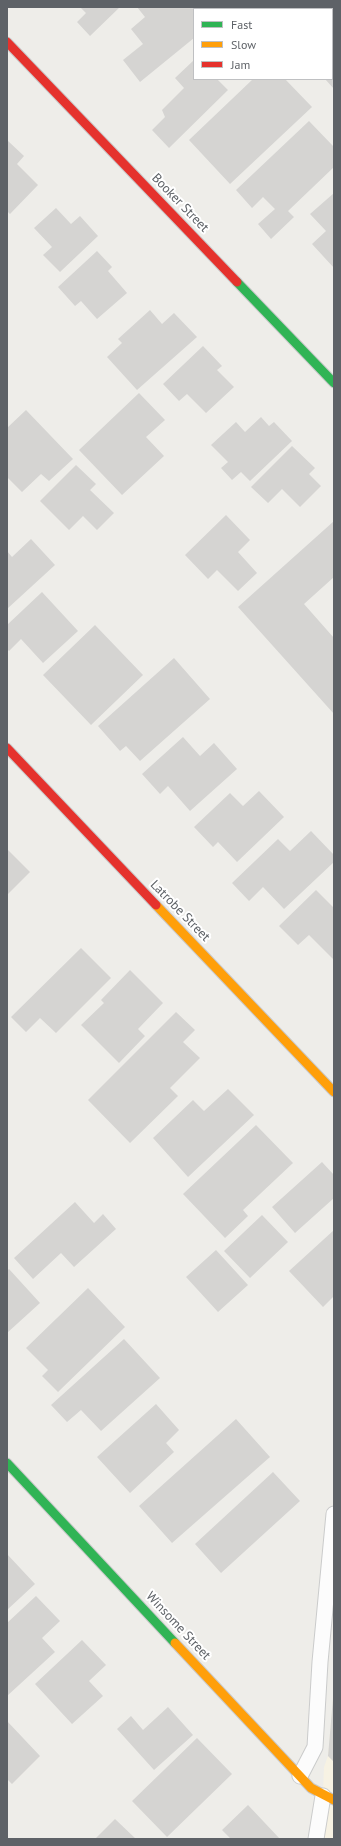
<!DOCTYPE html>
<style>
body{margin:0}
#map{position:relative;width:341px;height:1846px;overflow:hidden;background:#eeede9;font-family:"PT Sans",sans-serif}
canvas{display:block}
.frame{position:absolute;inset:0;border:8px solid #5e6267;pointer-events:none}
.legend{position:absolute;left:193px;top:8px;width:140px;height:72px;box-sizing:border-box;background:#fff;border:1px solid #bfc0c2;margin:0;padding:5px 7px;list-style:none;font-size:12px;color:#5e6267}
.legend li{display:flex;align-items:center;gap:8px;height:20px}
.legend b{width:20px;border:1px solid #bfc0c2}
</style>
<div id="map">
<canvas width="341" height="1846"></canvas>
<div class="frame"></div>
<ul class="legend">
<li><b style="height:5px;background:#30b455"></b>Fast</li>
<li><b style="height:5px;background:#ff9f0a"></b>Slow</li>
<li><b style="height:5px;background:#e5322d"></b>Jam</li>
</ul>
</div>
<script>
const g = document.querySelector('canvas').getContext('2d');
g.lineJoin = 'round';
function fillPath(path, color) { g.fillStyle = color; g.fill(path, 'evenodd'); }
const poly = rows => new Path2D(rows.map(r => 'M' + r).join(''));
function stroke(path, color, width, dash) { g.strokeStyle = color; g.lineWidth = width; g.lineCap = dash ? 'butt' : 'round'; g.setLineDash(dash || []); g.stroke(path); }
function label(font, color, halo, rows, align = 'center') {
  g.font = font + ' "PT Sans",sans-serif'; g.lineWidth = 4; g.setLineDash([]); g.textBaseline = 'middle'; g.strokeStyle = halo; g.fillStyle = color; for (const [text, x, y, turn = 0] of rows) {
    g.save(); g.translate(x, y); g.rotate((+turn || 0) * Math.PI / 180); g.textAlign = isNaN(turn) ? turn : align; if (halo) g.strokeText(text, 0, 0); g.fillText(text, 0, 0); g.restore();
  }
}
const commercial = poly([
 [334,1686,334,1839,321,1839,324,1767,328,1756]
]);
const building = poly([
 [80,7,120,7,90,36,77,22,86,13],
 [137,7,216,7,217,9,194,9,194,38,140,82,123,60,143,44,131,29,145,17],
 [273,7,307,7,309,9,275,9],
 [321,7,334,7,334,89,325,79,332,79,332,9,319,9],
 [194,60,194,79,217,79,228,90,169,148,152,130,165,117,162,110,184,88,175,78],
 [253,79,285,79,312,107,230,184,189,140],
 [309,121,334,147,334,167,288,211,294,217,271,239,258,224,275,209,263,197,252,208,236,190],
 [7,140,24,156,17,164,38,185,10,214,7,211],
 [334,193,334,268,312,244,326,231,310,214],
 [56,208,71,224,80,216,98,236,60,272,43,255,52,247,34,228],
 [97,251,112,267,108,271,127,293,97,319,81,301,75,306,58,287],
 [150,310,162,324,174,313,197,337,137,390,107,357,122,343,118,339],
 [203,346,222,366,217,370,234,387,206,413,187,394,179,401,163,384],
 [139,393,165,420,146,437,164,456,122,495,79,450],
 [26,410,73,459,49,481,41,474,22,492,7,477,7,428],
 [261,417,269,426,274,422,292,441,250,481,241,472,232,480,221,468,228,462,211,445,236,422,245,432],
 [292,446,315,468,309,474,321,486,300,507,282,489,268,503,251,487],
 [76,465,96,484,90,490,114,513,97,530,83,516,69,530,40,501],
 [226,515,250,540,238,552,257,573,238,591,217,570,208,579,185,555],
 [334,521,334,577,304,604,334,638,334,714,238,607],
 [31,539,55,565,7,609,7,551,12,557],
 [42,592,78,631,43,663,21,639,9,651,7,649,7,625],
 [95,625,143,675,91,725,43,675],
 [174,658,210,699,140,761,126,746,120,751,98,726],
 [183,737,200,756,214,743,237,769,190,811,168,786,160,794,142,774],
 [259,791,284,817,237,862,218,842,213,847,194,827,230,793,243,806],
 [311,831,334,855,334,862,284,909,263,887,249,901,232,883,278,839,290,851],
 [7,849,30,872,7,895],
 [316,890,334,908,334,960,309,935,298,945,279,926],
 [81,948,111,978,56,1033,40,1018,26,1032,11,1017],
 [130,970,163,1003,138,1029,145,1036,119,1063,81,1025,104,1003,101,1000],
 [176,1012,195,1030,183,1042,200,1058,170,1088,178,1096,130,1143,88,1100],
 [228,1089,254,1115,188,1177,153,1138,193,1100,204,1111],
 [256,1125,293,1163,243,1210,248,1216,225,1238,183,1194],
 [322,1162,334,1175,334,1198,295,1233,272,1207],
 [75,1202,94,1223,103,1214,116,1229,74,1267,61,1253,33,1279,14,1258],
 [262,1215,288,1242,250,1278,224,1251],
 [334,1230,334,1296,323,1307,289,1271],
 [216,1250,248,1285,218,1312,186,1277],
 [9,1269,40,1303,7,1333,7,1271],
 [88,1288,125,1327,58,1392,42,1376,48,1370,26,1348],
 [124,1339,160,1378,101,1431,81,1410,67,1422,51,1405],
 [156,1404,179,1430,166,1443,174,1452,130,1493,97,1457],
 [236,1419,270,1457,172,1543,139,1506],
 [273,1472,300,1501,221,1573,195,1544],
 [7,1554,35,1584,7,1610],
 [36,1596,60,1621,42,1638,55,1652,7,1696,7,1623],
 [82,1640,106,1665,89,1681,103,1696,72,1724,35,1684],
 [333,1698,334,1698,334,1762,328,1756],
 [168,1707,193,1735,154,1770,117,1729,131,1716,143,1730],
 [7,1721,40,1756,12,1784,7,1779],
 [197,1738,232,1774,167,1837,132,1801],
 [248,1805,280,1839,231,1839,222,1830],
 [115,1819,136,1839,95,1839]
]);
const lane = poly([
 [300,1776,315,1747,320,1662,334,1514],
 [316,1839,323,1796]
]);
const fast = poly([
 [237,282,334,383],
 [7,1463,175,1643]
]);
const slow = poly([
 [156,905,334,1092],
 [175,1643,311,1788,334,1800]
]);
const jam = poly([
 [7,42,237,282],
 [7,748,156,905]
]);
const streetNames = [
 ["Booker Street",180,203,46],
 ["Latrobe Street",180,911,46],
 ["Winsome Street",178,1626,47]
];
fillPath(commercial, '#f7f2e3');
fillPath(building, '#d5d4d2');
stroke(lane, '#cacbcb', 17);
stroke(fast, '#c9c9ca', 11);
stroke(slow, '#c9c9ca', 11);
stroke(jam, '#c9c9ca', 11);
stroke(lane, '#fcfcfc', 15);
stroke(fast, '#30b455', 9);
stroke(slow, '#ff9f0a', 9);
stroke(jam, '#e5322d', 9);
label('13px', '#5e6267', '#fff', streetNames);
</script>
